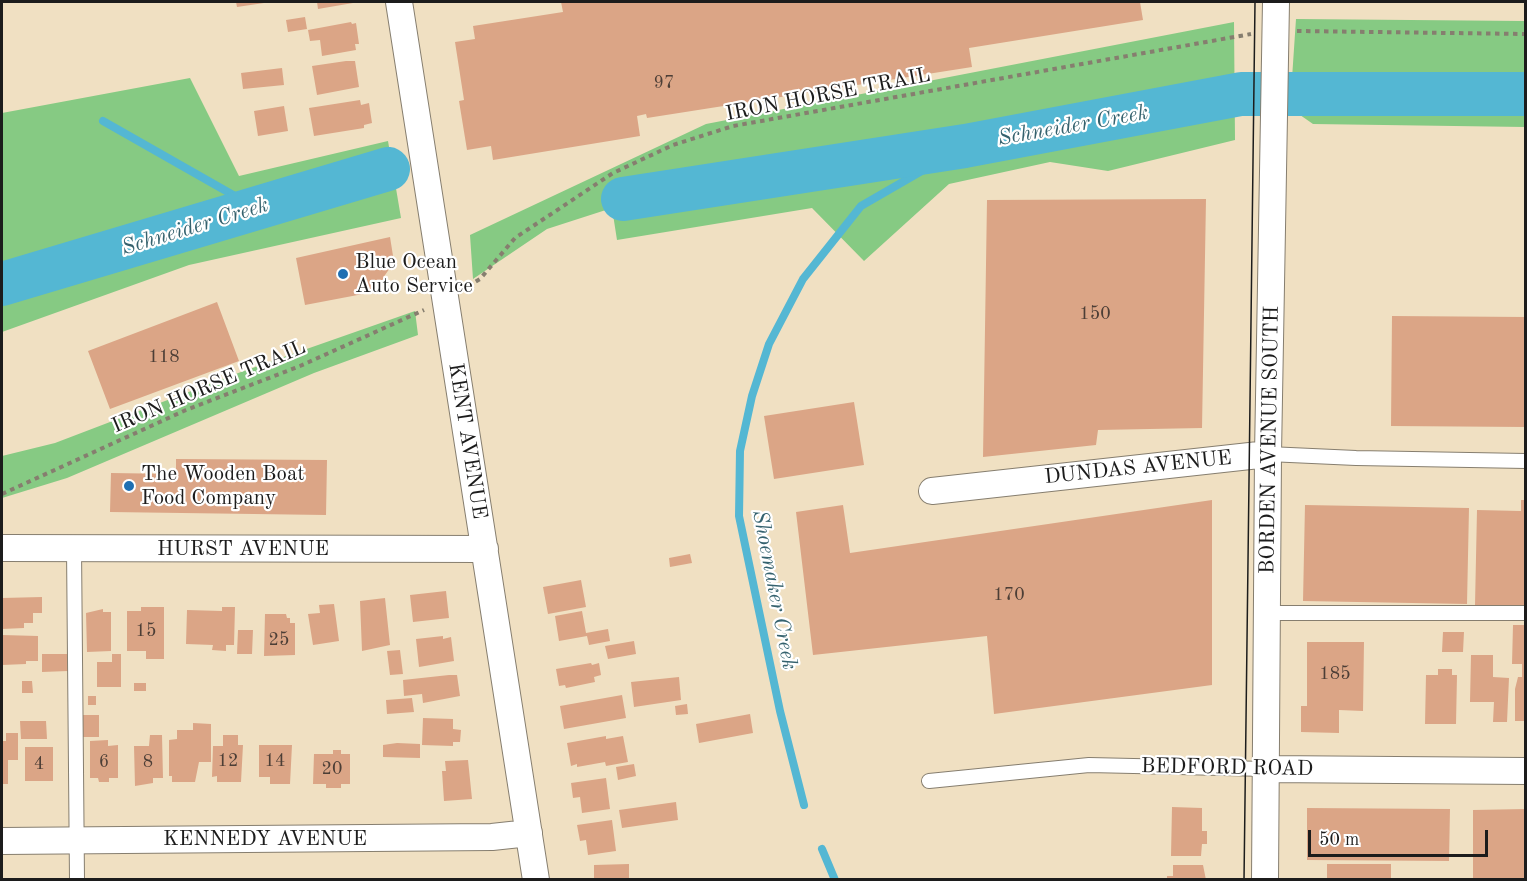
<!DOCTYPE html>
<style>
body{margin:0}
#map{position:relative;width:1527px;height:881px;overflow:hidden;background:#f0e0c2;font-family:"Old Standard TT",serif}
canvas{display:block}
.frame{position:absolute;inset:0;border:3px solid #1c1c1c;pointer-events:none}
.scale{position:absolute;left:1308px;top:830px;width:180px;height:27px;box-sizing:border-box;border:3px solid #1c1c1c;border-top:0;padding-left:8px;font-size:18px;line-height:21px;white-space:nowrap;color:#1c1c1c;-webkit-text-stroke:4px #fff;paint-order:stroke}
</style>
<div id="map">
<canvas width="1527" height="881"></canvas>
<div class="frame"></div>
<div class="scale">50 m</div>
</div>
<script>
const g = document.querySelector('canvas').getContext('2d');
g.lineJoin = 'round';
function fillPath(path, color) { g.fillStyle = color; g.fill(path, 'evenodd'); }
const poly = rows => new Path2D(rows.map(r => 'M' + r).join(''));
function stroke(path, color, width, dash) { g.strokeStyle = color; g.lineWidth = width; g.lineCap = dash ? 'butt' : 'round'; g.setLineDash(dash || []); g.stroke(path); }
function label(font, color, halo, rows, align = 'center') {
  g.font = font + ' "Old Standard TT",serif'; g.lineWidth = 4.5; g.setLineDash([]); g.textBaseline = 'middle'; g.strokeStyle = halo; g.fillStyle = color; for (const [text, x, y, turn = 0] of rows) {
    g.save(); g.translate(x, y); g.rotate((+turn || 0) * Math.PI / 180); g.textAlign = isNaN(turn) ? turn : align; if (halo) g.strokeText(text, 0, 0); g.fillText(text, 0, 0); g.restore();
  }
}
const green = poly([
 [1296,19,1525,21,1525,127,1313,124,1290,108],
 [1234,22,1235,140,1108,171,1050,162,949,184,864,261,812,208,617,240,612,208,547,229,473,279,470,235,706,124],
 [190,78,239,176,388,141,401,218,189,265,2,332,2,113],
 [415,311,418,335,314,373,67,478,2,498,2,456,55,443,241,372]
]);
const stream = poly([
 [103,121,256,208],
 [804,805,780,711,739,516,740,451,752,396,769,344,803,279,861,206,965,146],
 [822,849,835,880]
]);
const river = poly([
 [623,199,965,146,1241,94,1526,94],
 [2,284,388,169]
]);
const building = poly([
 [236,2,264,2,264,3,237,7],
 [317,2,353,2,353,3,318,9],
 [561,2,1140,2,1143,20,969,48,972,67,647,118,646,114,637,116,640,136,493,160,491,146,467,150,459,101,464,100,455,42,475,39,473,26,563,12],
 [305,17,307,29,288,32,286,20],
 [351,22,352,24,356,23,359,44,355,44,356,50,322,56,320,40,310,41,308,30],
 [346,61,355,61,359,87,317,95,312,66],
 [282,68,284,85,243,89,241,73],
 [360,100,361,105,369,103,372,123,364,125,364,128,314,136,309,108],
 [284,106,288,131,258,136,254,111],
 [1206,199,1202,428,1098,430,1096,445,983,457,987,200],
 [390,237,394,262,383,278,384,290,305,305,296,258],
 [217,302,239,361,110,409,88,351],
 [1392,316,1526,317,1526,427,1391,426],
 [854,402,864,465,774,479,764,416],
 [176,459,327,460,326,515,110,512,111,473,176,474],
 [1212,500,1212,685,994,714,987,636,813,655,796,512,843,505,850,553],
 [1521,500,1526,500,1526,605,1475,605,1477,510,1521,511],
 [1305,505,1469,508,1467,604,1303,601],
 [690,554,692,563,670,567,669,558],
 [581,580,586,607,548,614,543,587],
 [446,591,449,618,413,622,410,595],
 [42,597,42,613,33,613,33,623,24,623,24,628,2,629,2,598],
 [385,598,390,645,362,651,360,601],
 [334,604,339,641,313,645,308,614,320,613,319,605],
 [141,607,164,607,164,659,146,659,146,651,127,651,127,611,141,611],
 [222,607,235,607,234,645,226,645,226,651,212,650,213,645,186,644,187,610,222,611],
 [103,609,103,612,111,612,111,651,87,652,86,613],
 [582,611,586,633,608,629,610,641,589,645,587,636,559,641,555,616],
 [265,614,286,614,287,618,290,618,290,623,295,623,295,655,264,656],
 [1513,625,1526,625,1526,721,1515,721,1515,689,1518,677,1522,677,1522,664,1512,664],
 [238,630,253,630,252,654,237,654],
 [1443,632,1464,632,1463,652,1442,652],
 [2,635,38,636,38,661,26,661,26,664,2,665],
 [443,636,443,639,451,637,454,661,419,667,416,639],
 [634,641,636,654,608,659,605,646],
 [1307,642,1364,642,1363,711,1339,710,1339,733,1301,732,1301,706,1307,706],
 [400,650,403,674,390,675,387,651],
 [42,654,68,654,68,671,42,672],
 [112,654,121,654,121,687,97,687,97,662,112,662],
 [1471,655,1493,655,1493,677,1509,678,1507,722,1493,722,1494,702,1470,702],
 [591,663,592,665,599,663,601,675,594,677,595,682,566,688,565,685,559,686,556,669],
 [1438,669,1452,669,1452,675,1457,675,1456,724,1425,724,1426,675,1438,675],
 [449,675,457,675,460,696,423,703,422,694,404,696,403,680],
 [679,677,681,700,634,707,631,682],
 [22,681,32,681,33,693,22,693],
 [134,683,146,683,146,691,134,691],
 [622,695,626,718,564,729,560,706],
 [88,696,96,696,96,705,88,705],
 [412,698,414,712,387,714,386,700],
 [687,704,688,714,676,715,675,706],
 [750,714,753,733,699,743,696,724],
 [82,715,99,715,99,737,82,737],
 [423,718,453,719,453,729,461,730,460,742,453,742,453,746,422,745],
 [20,721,46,721,47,739,21,739],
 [193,723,211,724,211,762,199,762,195,782,172,782,172,776,169,776,169,740,177,739,177,730,193,730],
 [6,733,18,733,18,760,8,760,8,784,2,784,2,741,6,741],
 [150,735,162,735,163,778,153,778,153,783,135,786,134,746,149,746],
 [223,735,238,735,238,745,243,745,241,782,217,782,217,776,212,777,213,746,223,746],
 [606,736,606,739,623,736,628,762,606,766,605,762,577,767,577,764,571,766,567,743],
 [108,740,108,746,118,745,118,778,109,778,109,782,99,782,98,778,90,778,90,741],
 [397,743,420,744,420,758,383,757,383,745],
 [259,745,292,745,290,784,270,784,270,777,259,777],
 [25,747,53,747,53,781,25,781],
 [333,750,341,750,341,754,350,754,350,784,341,784,341,788,326,788,326,784,313,784,314,754,333,754],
 [468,760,472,799,444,801,442,771,446,771,445,761],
 [634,764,636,776,618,780,616,767],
 [606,778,610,809,582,813,580,797,573,798,571,783],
 [676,802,678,820,622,828,619,810],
 [1172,807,1202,808,1202,831,1207,831,1207,844,1202,844,1201,856,1171,856],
 [1307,808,1450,809,1449,861,1307,860],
 [1526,809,1526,878,1473,878,1473,810],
 [612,820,616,851,588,855,586,840,580,841,577,825],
 [629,864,629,880,594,880,594,865],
 [1327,864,1391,864,1391,880,1327,880],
 [1173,865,1203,865,1206,880,1167,880,1167,876,1173,876]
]);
const path = poly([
 [1297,31,1526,34],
 [468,286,480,279,515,238,613,173,673,145,733,126,1251,34],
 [2,494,186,410,300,366,424,310]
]);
const lane = poly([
 [1268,454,1356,458,1526,461],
 [74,548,77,880],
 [1268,613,1526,613],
 [929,781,1089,765,1267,769]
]);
const street = poly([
 [399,2,536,880],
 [932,491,1268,454],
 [2,548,485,549],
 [1267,769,1526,771],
 [2,841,492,837,529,833],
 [1265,880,1268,454,1276,2]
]);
const tram = poly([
 [1244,880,1255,2]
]);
const markers = [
 [343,274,6,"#1f6fb2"],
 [129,486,6,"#1f6fb2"]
];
const numberNames = [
 ["97",664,83],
 ["150",1095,314],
 ["118",164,357],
 ["170",1009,595],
 ["15",146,631],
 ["25",279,640],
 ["185",1335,674],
 ["12",228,761],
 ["14",275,761],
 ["6",104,762],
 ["8",148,762],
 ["4",39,764],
 ["20",332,769]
];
const streetNames = [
 ["IRON HORSE TRAIL",828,95,-11],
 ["IRON HORSE TRAIL",209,387,-23],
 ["BORDEN AVENUE SOUTH",1270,440,-89],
 ["KENT AVENUE",467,441,81],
 ["DUNDAS AVENUE",1138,468,-6],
 ["HURST AVENUE",243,549],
 ["BEDFORD ROAD",1227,768,1],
 ["KENNEDY AVENUE",265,839]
];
const poiNames = [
 ["Blue Ocean",355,262],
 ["Auto Service",355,286],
 ["The Wooden Boat",141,474],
 ["Food Company",141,498]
];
const waterNames = [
 ["Schneider Creek",1073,126,-10],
 ["Schneider Creek",195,227,-17],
 ["Shoemaker Creek",774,590,79]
];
fillPath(green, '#86ca83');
stroke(stream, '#54b7d3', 8);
stroke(river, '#54b7d3', 44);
fillPath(building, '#dba586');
stroke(lane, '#867e6f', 16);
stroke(street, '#867e6f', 28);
stroke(path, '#867e6f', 4, [4.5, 4.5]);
stroke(lane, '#fff', 14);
stroke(street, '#fff', 26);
stroke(tram, '#1c1c1c', 1.5);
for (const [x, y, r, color] of markers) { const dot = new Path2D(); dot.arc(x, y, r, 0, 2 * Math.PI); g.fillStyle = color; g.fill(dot); stroke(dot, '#fff', 2); }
label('18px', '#4c3e36', null, numberNames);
label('21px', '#1c1c1c', '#fff', streetNames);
label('21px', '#1c1c1c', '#fff', poiNames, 'left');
label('italic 22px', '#35626e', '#fff', waterNames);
</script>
